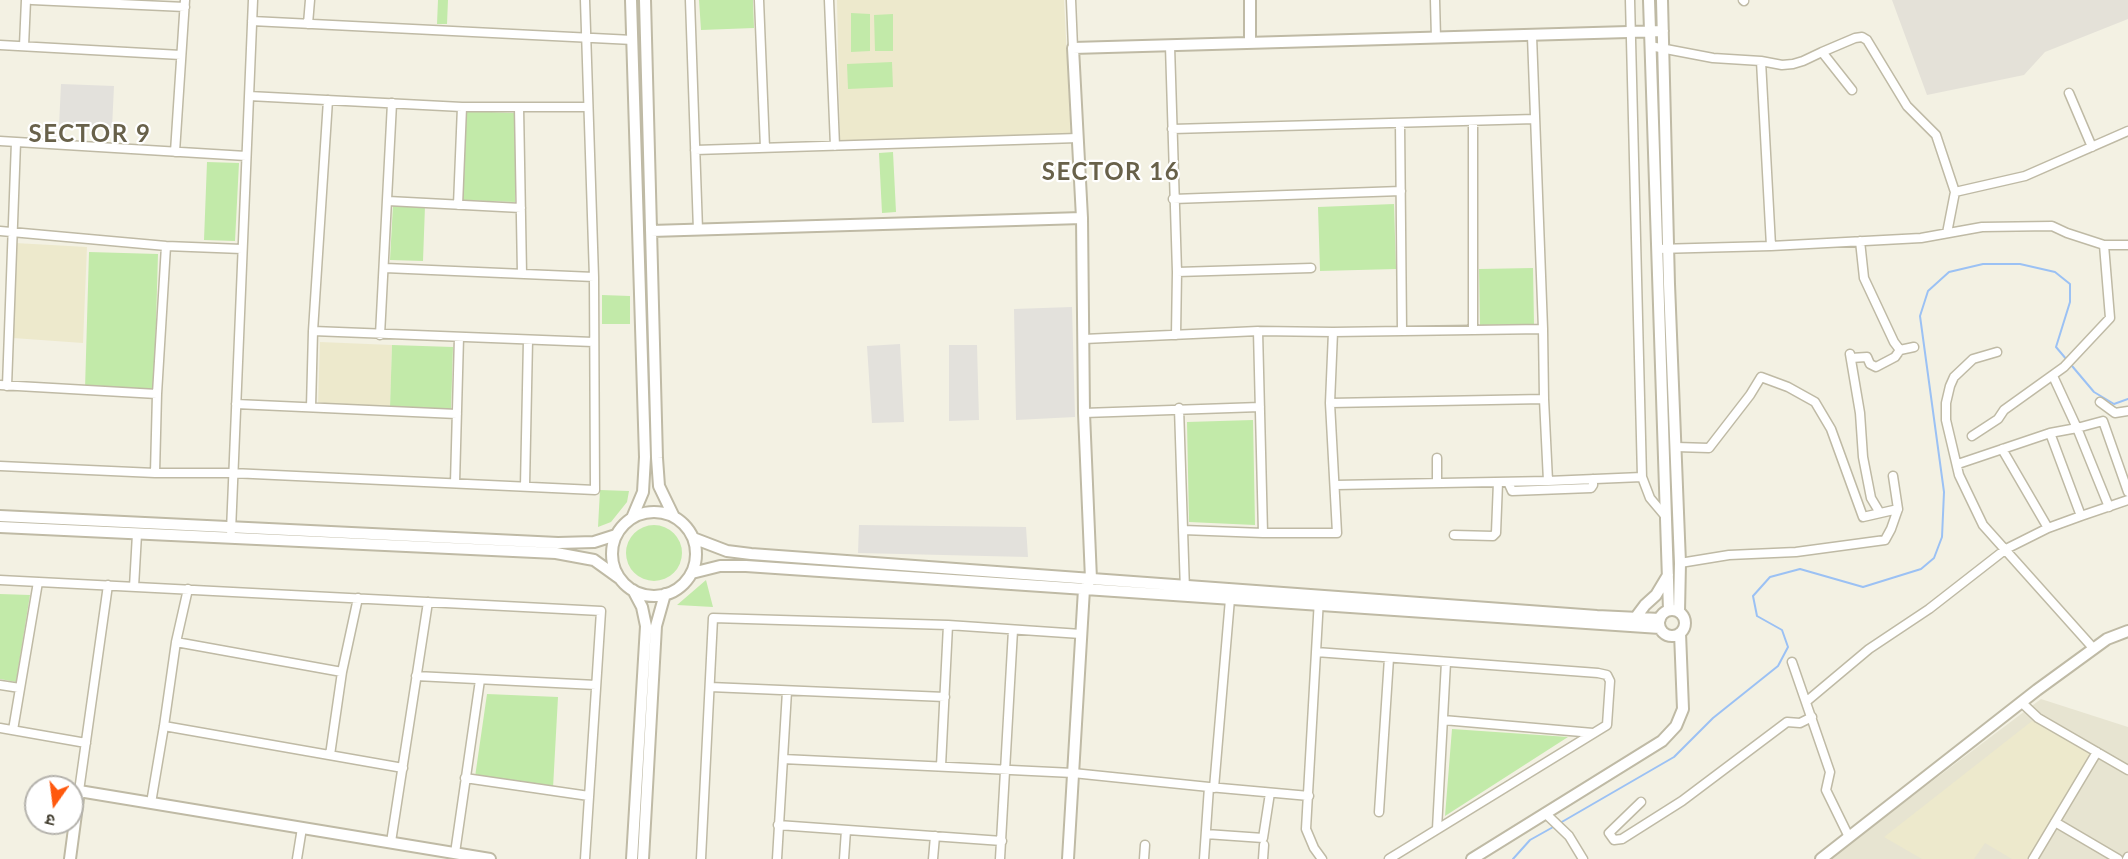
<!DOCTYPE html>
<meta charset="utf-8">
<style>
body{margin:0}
#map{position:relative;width:2128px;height:859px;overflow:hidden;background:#f3f1e3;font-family:Lato,"Noto Sans Devanagari",sans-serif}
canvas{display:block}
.north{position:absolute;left:24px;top:775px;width:60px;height:60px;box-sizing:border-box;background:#fff;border:2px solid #b5b3ad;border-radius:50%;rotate:194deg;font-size:16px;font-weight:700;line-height:24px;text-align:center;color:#454133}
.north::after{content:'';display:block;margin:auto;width:21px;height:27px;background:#ff590e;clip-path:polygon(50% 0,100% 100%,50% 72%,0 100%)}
</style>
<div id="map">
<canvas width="2128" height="859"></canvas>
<div class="north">उ</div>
</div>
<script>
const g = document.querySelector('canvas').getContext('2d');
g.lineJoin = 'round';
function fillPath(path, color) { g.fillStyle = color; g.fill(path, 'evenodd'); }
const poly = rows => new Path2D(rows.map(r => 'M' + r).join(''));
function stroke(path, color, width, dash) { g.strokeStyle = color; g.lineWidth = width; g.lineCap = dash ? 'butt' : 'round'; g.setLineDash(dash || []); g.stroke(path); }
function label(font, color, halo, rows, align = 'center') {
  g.font = font + ' Lato,sans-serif'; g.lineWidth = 4.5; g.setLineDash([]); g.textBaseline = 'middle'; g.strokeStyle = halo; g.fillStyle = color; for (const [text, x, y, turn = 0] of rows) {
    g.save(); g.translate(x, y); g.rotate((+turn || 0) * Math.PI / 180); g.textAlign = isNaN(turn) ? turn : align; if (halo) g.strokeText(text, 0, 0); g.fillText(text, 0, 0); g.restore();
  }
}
const residential = poly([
 [2041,699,2128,727,2128,859,1829,859]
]);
const industrial = poly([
 [1892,0,2128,0,2128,19,2045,52,2024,75,1927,95]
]);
const education = poly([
 [837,0,1064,0,1071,134,840,141],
 [15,243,87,247,83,343,13,338],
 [320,342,392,345,390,408,318,406],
 [2032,721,2090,754,2027,859,2012,859,1985,843,1974,859,1922,859,1884,837]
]);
const green = poly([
 [438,0,448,0,447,24,437,24],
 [699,0,753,0,754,28,701,30],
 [851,13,870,14,870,51,851,52],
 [893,14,893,51,875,51,874,15],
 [892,62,893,87,848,89,847,64],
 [466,111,516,113,515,202,461,200],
 [893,152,896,212,882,213,879,153],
 [207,162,239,163,235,241,204,240],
 [1394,204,1396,269,1320,271,1318,207],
 [393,205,425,206,423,261,390,260],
 [89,252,158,254,154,392,85,389],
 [1533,268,1534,324,1480,325,1479,269],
 [602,295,630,296,630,324,602,324],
 [392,345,453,347,451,411,390,408],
 [1253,420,1255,525,1189,522,1187,422],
 [600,490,629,491,627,502,611,522,598,527],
 '626 553a28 28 0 1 1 56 0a28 28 0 1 1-56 0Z',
 [706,580,713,607,677,605],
 [0,594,30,595,16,682,0,679],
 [487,694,558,697,553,788,475,777],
 [1452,729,1568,737,1445,816]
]);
const parking = poly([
 [61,84,114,86,112,128,59,126],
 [1072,307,1075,417,1016,420,1014,309],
 [900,344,904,422,872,423,867,346],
 [949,345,977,345,979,420,949,421],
 [859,525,1026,527,1028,557,858,553]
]);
const stream = poly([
 [1560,823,1674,757,1713,718,1778,666,1788,647,1782,630,1757,616,1753,596,1770,577,1800,569,1863,587,1921,569,1934,558,1942,537,1944,492,1920,316,1928,291,1949,272,1983,264,2020,264,2055,272,2070,284,2070,302,2056,347,2094,392,2114,404,2128,399],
 [1513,859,1530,840,1555,826]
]);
const minor = poly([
 [32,0,185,7],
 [690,0,698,230],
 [759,0,765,148],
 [829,0,835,146],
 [1071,0,1073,48],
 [1435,0,1436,38],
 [1630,0,1642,477,1650,498,1666,517],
 [1743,0,1744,1],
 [252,21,633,40],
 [308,24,310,0],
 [1532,36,1543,329,1544,399,1548,481],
 [0,45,181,55],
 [24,46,26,0],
 [1170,46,1177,272,1176,335],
 [1650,46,1713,58,1761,61,1771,246],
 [1822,52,1855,38,1862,37,1867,40,1907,106,1936,135,1955,192],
 [1761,61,1782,65,1793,64,1803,61,1822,52,1852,90],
 [2069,93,2092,147],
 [249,96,462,107,587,107],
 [519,107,522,274],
 [1400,123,1402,331],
 [1172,129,1535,119],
 [0,141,246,156],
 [695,150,1078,138],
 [175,152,185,0],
 [1173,199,1401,191],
 [388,201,521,208],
 [458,205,462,107],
 [0,231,166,246,242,249],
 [1947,233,1955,192,2025,176,2128,131],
 [1860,241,1864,278,1894,342,1900,350,1914,347],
 [1657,249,1771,246,1921,238,1982,227,2052,226,2067,233,2104,245,2128,245],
 [385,268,594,277],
 [1177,272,1311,268],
 [1473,330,1473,122],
 [313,331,593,342],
 [1258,331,1263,533],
 [380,335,392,103],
 [1084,339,1258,331,1333,332,1543,329],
 [1997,352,1973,359,1954,377,1950,386,1946,403,1946,420,1959,475,1983,525,2094,649],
 [1850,354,1860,413,1863,457,1871,498,1880,513],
 [1851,358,1867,357,1870,364,1876,367,1895,357,1900,350],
 [2053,376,2077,428,2109,507],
 [0,385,157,394],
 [7,386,16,142],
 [2100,402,2115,413,2128,411],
 [1330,403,1544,399],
 [236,404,457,414],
 [311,407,313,331,328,100],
 [1179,408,1185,591],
 [1084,413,1260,407],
 [1972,436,1998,419,2004,410,2064,367,2110,318,2104,245],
 [1676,447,1709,448,1750,395,1761,377,1788,387,1815,402,1831,429,1863,517,1898,509],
 [2002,449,2048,528],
 [1437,458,1437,483],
 [1958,464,2050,433],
 [0,466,155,473,232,473,595,490,594,277,585,0],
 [155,473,157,394,166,246],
 [1508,482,1512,491,1591,488,1593,485,1593,479],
 [455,483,459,337],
 [1336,485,1548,481,1642,477],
 [525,486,528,340],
 [2128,492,2103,421,2077,428,2050,433,2081,516,2128,500],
 [1183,530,1263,533,1337,533,1330,403,1333,332],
 [231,531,253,0],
 [1454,535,1493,536,1496,533,1498,482],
 [1680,563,1729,555,1796,552,1885,540,1891,529,1898,509,1893,476],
 [0,580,601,611,585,859],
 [134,587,137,534],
 [1319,599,1306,829,1314,848,1322,859],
 [176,642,342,672],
 [1316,652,1598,673,1607,675,1610,681,1607,725,1389,859],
 [1792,662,1830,772,1826,790,1849,837],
 [416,676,596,685],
 [0,685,20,688],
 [710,687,945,697],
 [1807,701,1869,649,1929,609,2006,549,2048,528,2081,516],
 [2021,702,2038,718,2128,770],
 [1443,720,1593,733],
 [164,726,403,768],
 [0,728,86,743],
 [13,730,38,582],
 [330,755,342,672,358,598],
 [783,759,1073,773,1209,787],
 [941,766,948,625],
 [465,778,589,796],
 [1214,788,1230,599],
 [79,791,108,585],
 [1641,802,1609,833,1614,840,1622,839,1682,801,1787,722,1800,723,1812,717],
 [151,803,164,726,176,642,188,589],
 [1379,812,1389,658],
 [1545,813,1569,836,1583,859],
 [2055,822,2118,859],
 [778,825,1002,841],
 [1437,829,1446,662],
 [1206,834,1263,838,1270,793],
 [391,842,428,602],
 [455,853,480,680],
 [297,859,302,828],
 [701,859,713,618,948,625,1081,634],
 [777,859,787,691],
 [844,859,846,830],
 [933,859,935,836],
 [1000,859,1013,630],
 [1144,859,1145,845],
 [1204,859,1209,787,1309,796],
 [1263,859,1264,845],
 [2033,859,2097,752],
 [2127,859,2128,857]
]);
const tertiary = poly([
 [631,0,645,457,643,492,632,518],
 [645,0,657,458,659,486,674,517],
 [1250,0,1250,43],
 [1649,0,1669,610],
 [1662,0,1669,284,1680,563,1679,612],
 [651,231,1082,218],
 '612 554a42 42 0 1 1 84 0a42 42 0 1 1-84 0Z',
 [0,516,558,543,594,542,616,535],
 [0,527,556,553,594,560,619,578],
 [693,538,727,551,751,554,1597,616,1660,619],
 [692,573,720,566,746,566,1660,628],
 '1659 623a13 13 0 1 1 26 0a13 13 0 1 1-26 0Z',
 [1636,617,1645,605,1656,595,1668,575],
 [70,859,79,791,490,859],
 [632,859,646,626,642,607,633,590],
 [643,859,656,626,665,594],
 [1068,859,1084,589,1091,579,1084,413,1082,218,1073,48,1663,31],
 [1472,859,1662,741,1676,726,1683,709,1680,633],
 [1821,859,2037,690,2107,639,2128,631]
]);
const districtNames = [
 ["SECTOR 9",90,134],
 ["SECTOR 16",1111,172]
];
fillPath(residential, '#e7e4d1');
fillPath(industrial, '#e4e1d8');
fillPath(education, '#ede9cc');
fillPath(green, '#c2eaa9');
fillPath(parking, '#e3e1dc');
stroke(stream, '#9bc1f4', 2);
stroke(minor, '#bfbaa5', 11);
stroke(tertiary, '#bfbaa5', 14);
stroke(minor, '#fff', 8);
stroke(tertiary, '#fff', 10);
g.letterSpacing = '1.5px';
label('bold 24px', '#68614a', '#fff', districtNames);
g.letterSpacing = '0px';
</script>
